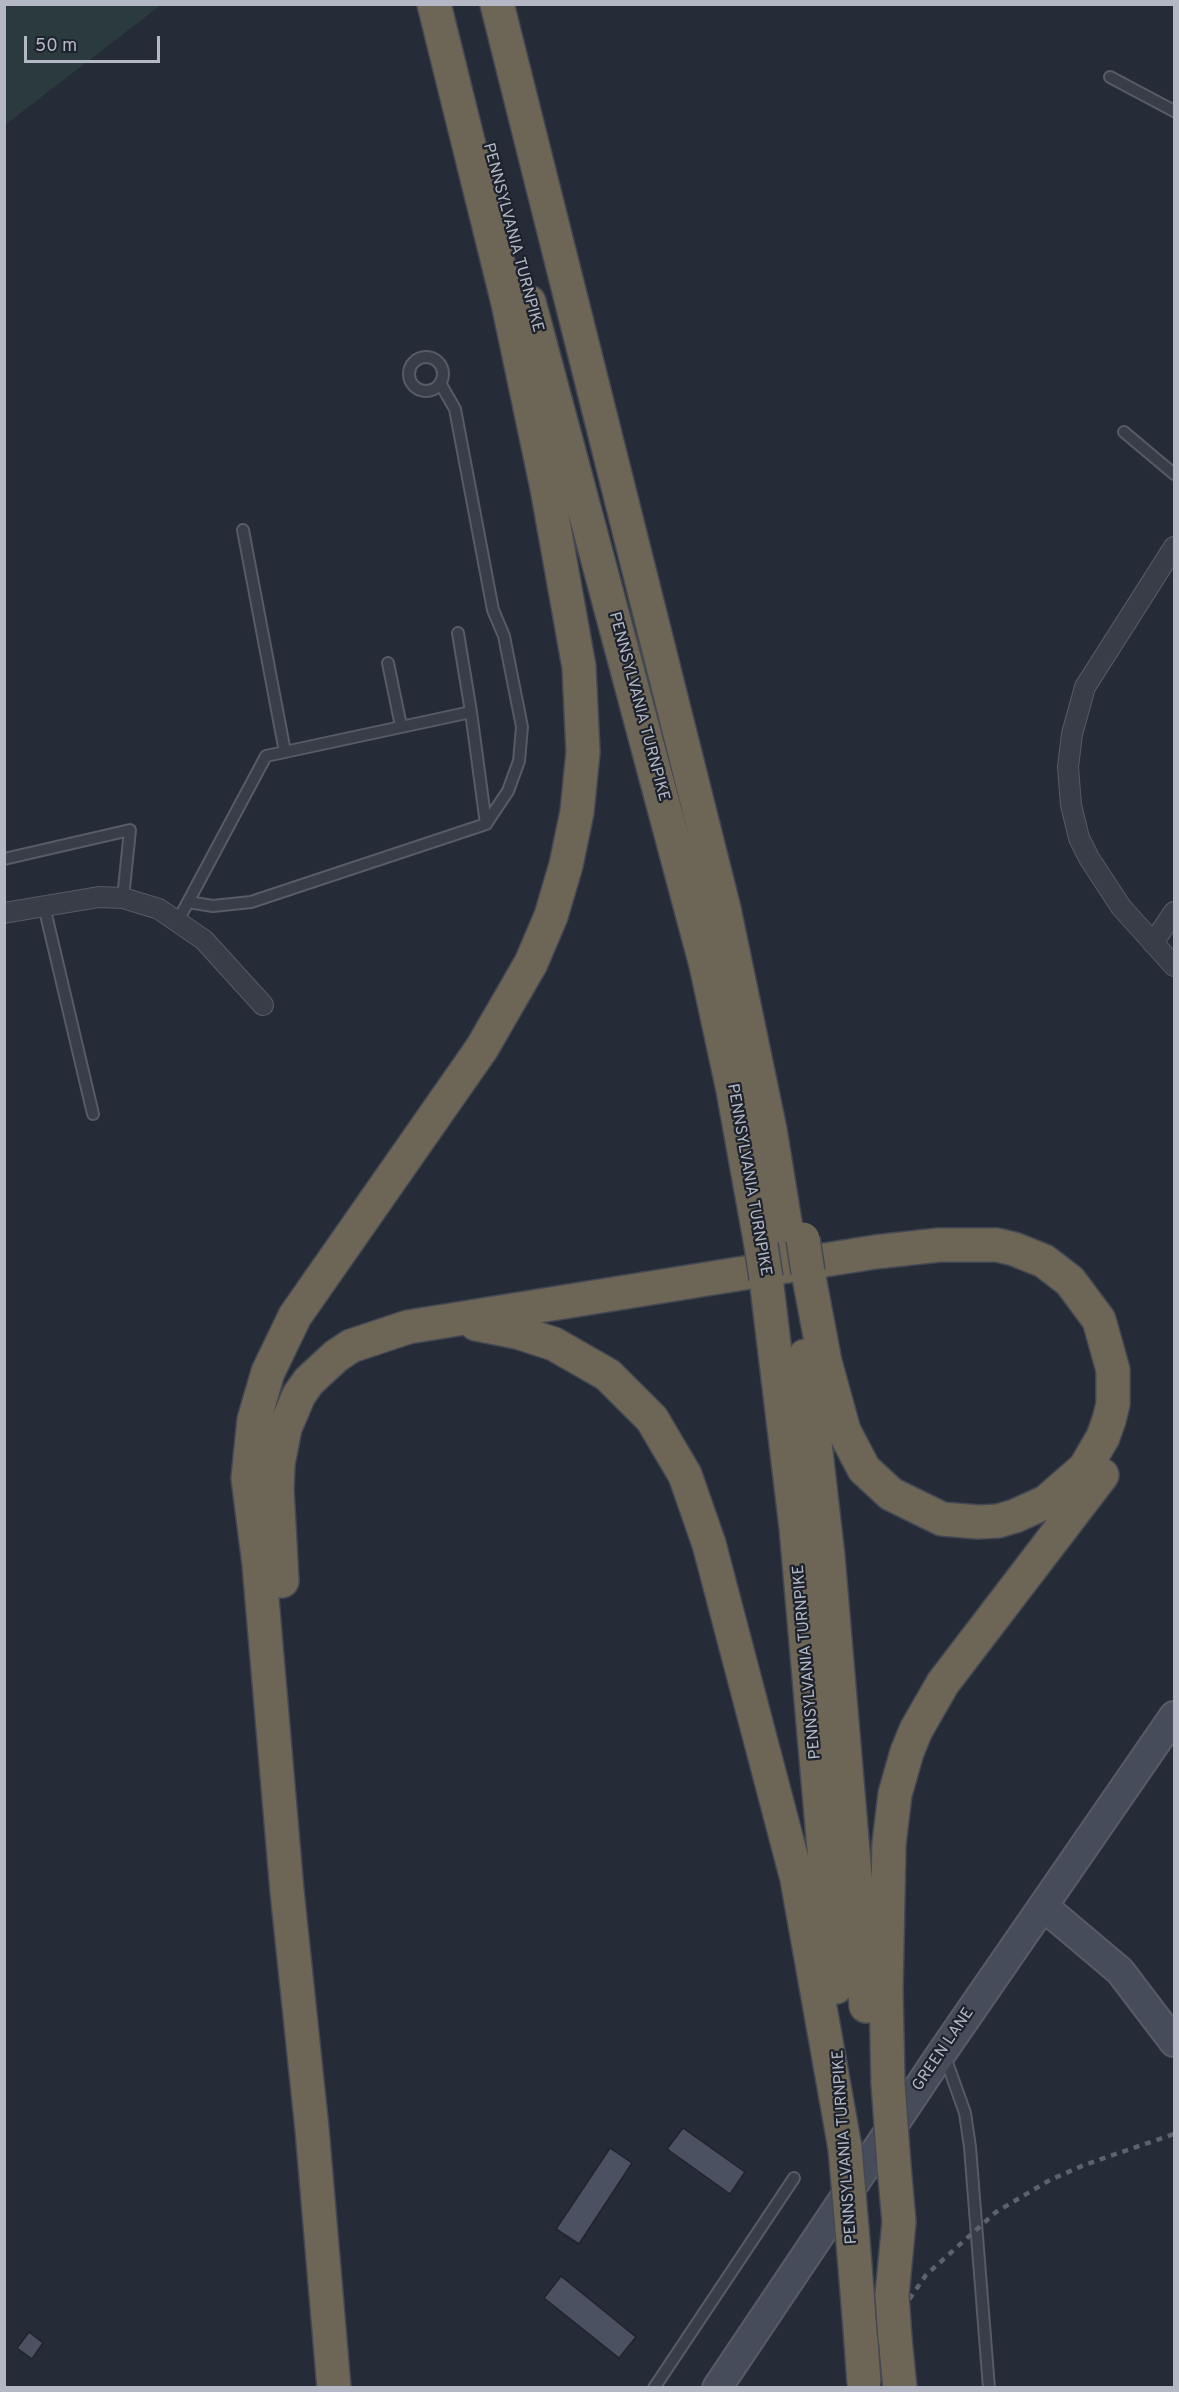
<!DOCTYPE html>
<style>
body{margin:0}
#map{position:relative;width:1179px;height:2392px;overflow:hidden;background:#252b37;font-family:Overpass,sans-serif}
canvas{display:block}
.frame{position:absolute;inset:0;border:6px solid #b3b8c4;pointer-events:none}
.scale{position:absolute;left:24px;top:36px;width:136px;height:27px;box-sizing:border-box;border:3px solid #b3b8c4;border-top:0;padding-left:8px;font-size:18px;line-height:21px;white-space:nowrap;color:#b3b8c4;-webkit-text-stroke:4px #1d222d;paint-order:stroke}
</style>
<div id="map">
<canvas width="1179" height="2392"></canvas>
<div class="frame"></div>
<div class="scale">50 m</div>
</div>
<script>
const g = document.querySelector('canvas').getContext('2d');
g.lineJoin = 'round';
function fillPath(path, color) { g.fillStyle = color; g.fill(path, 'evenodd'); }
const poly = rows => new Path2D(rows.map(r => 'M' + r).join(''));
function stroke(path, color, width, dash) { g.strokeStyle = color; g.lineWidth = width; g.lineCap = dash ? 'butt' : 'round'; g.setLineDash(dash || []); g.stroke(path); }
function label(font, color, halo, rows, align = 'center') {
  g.font = font + ' Overpass,sans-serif'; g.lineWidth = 4.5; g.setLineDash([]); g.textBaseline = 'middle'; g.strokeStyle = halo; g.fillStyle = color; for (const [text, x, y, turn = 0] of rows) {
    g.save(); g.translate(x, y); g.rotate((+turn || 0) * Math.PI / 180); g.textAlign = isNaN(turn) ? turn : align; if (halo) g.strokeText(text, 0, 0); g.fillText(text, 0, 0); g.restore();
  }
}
const green = poly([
 [5,4,161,4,161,5,5,125]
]);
const building = poly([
 [683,2128,745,2172,730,2194,667,2149,683,2128],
 [610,2148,632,2163,579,2244,556,2229,610,2148],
 [561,2276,636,2337,619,2358,544,2298,561,2276],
 [29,2332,43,2343,32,2359,17,2348,29,2332]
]);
const lane = poly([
 [1110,77,1174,111],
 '409 374a17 17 0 1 1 34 0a17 17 0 1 1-34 0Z',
 [440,383,455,409,493,610,504,636,522,727,519,761,508,791,486,824],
 [1124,432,1174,474],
 [243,530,285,752],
 [458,633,471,712],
 [388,663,401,726],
 [4,859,130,830,123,898],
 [44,906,93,1114],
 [178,920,188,902,266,756,471,712,486,824,251,902,213,906,188,902],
 [944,2054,965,2113,970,2147,989,2388],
 [654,2388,794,2178]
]);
const street = poly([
 [1174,547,1085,687,1072,734,1068,767,1071,805,1079,838,1089,858,1121,907,1174,966],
 [4,913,99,897,123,898,159,909,204,940,263,1005],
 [1153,943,1174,912]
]);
const secondary = poly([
 [1043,1906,1120,1971,1174,2042],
 [717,2388,943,2051,1174,1716]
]);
const highway = poly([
 [497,4,724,909,770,1130,788,1241],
 [529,302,706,965,733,1090,761,1245],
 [766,1278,796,1527,836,1987],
 [476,1324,517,1332,554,1344,608,1375,652,1419,685,1475,709,1544,797,1879,845,2148],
 [805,1356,828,1557,866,2006],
 [282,1581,277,1490,278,1464,285,1428,299,1395,309,1381,336,1356,351,1346,408,1327,875,1252,939,1245,997,1245,1014,1249,1044,1261,1070,1281,1099,1320,1113,1370,1113,1404,1109,1420,1103,1437,1085,1468,1046,1502,1015,1516,998,1521,978,1522,942,1519,891,1494,864,1469,844,1431,825,1362,808,1272],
 [888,2083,886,1991,889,1844,895,1794,907,1752,916,1730,943,1683,1102,1475],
 [852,2229,861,2341],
 [892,2295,899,2222,894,2166],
 [895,2339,900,2388],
 [334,2388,312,2129,287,1891,259,1564,248,1478,254,1420,268,1372,295,1316,482,1048,531,963,551,916,566,865,577,812,583,752,579,667,547,488,508,303,434,4]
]);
const rail = poly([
 [848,2388,926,2275,996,2212,1050,2180,1084,2165,1174,2134]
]);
const highwayBridge = poly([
 [803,1239,808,1272],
 [761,1245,766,1278],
 [888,2083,894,2166],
 [845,2148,852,2229],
 [892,2295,895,2339],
 [861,2341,864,2383]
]);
const streetNames = [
 ["PENNSYLVANIA TURNPIKE",512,238,75],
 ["PENNSYLVANIA TURNPIKE",638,707,75],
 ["PENNSYLVANIA TURNPIKE",748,1180,80],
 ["PENNSYLVANIA TURNPIKE",808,1662,-95],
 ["GREEN LANE",944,2050,-56],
 ["PENNSYLVANIA TURNPIKE",846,2147,-94]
];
fillPath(green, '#2b3a3c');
fillPath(building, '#4b5160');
stroke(building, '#1f242f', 1.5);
stroke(lane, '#565b66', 14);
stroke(street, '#565b66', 22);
stroke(secondary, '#565b66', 32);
stroke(highway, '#434853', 36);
stroke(lane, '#383d48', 10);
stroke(street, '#383d48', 20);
stroke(secondary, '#474c5a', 28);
stroke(highway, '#6d6656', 33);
stroke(rail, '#5c6370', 4.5, [6, 6]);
stroke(highwayBridge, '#434853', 36, []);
stroke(highwayBridge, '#6d6656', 33);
label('16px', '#b3b8c4', '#1d222d', streetNames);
</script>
